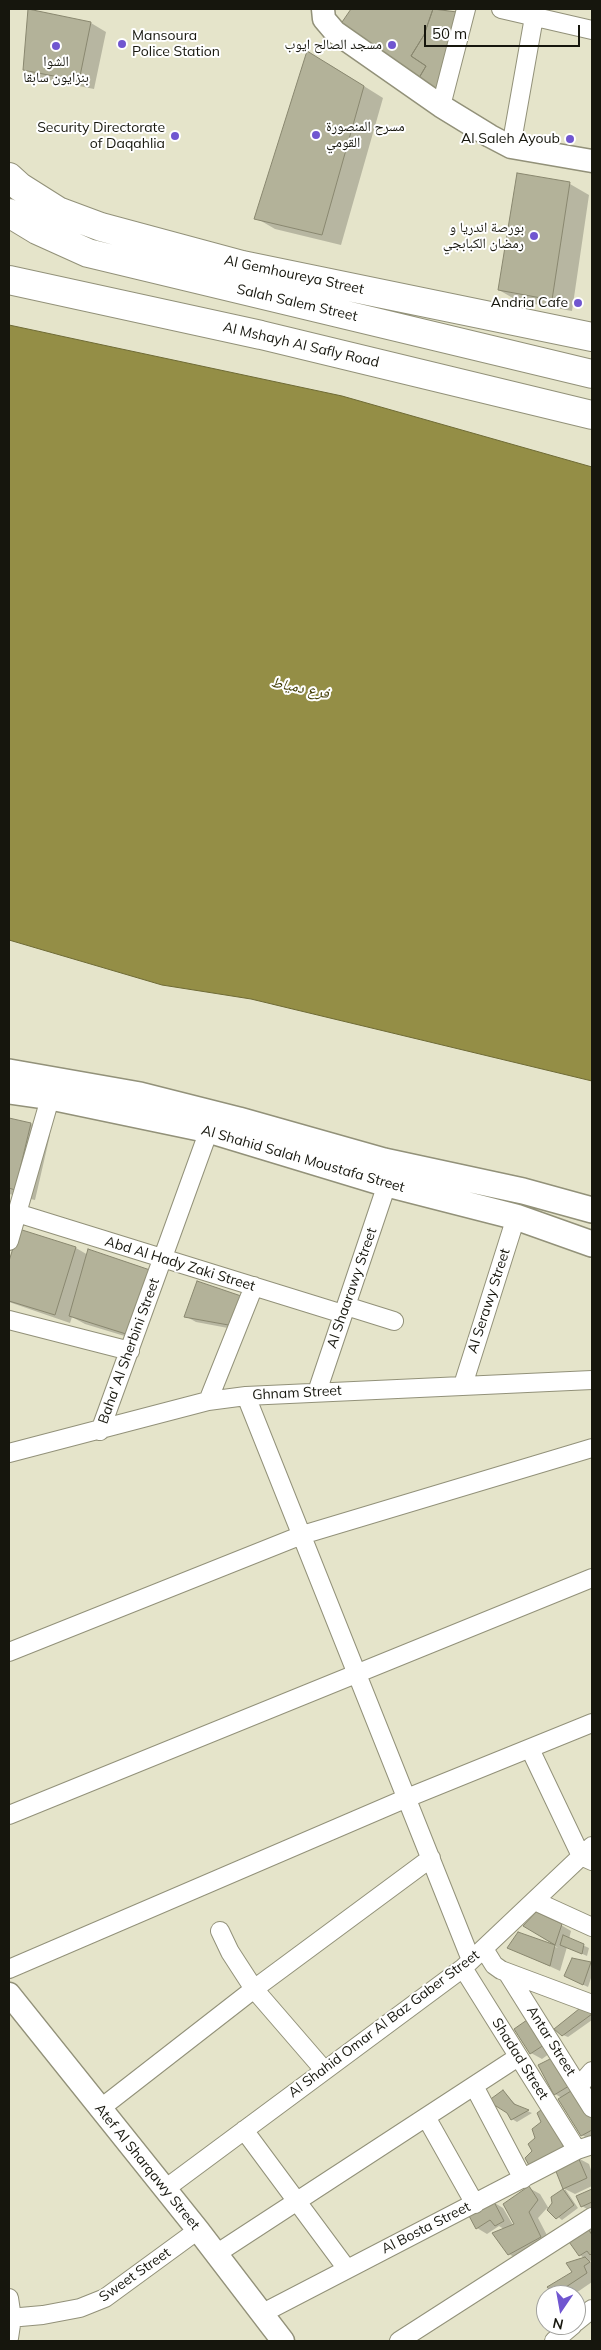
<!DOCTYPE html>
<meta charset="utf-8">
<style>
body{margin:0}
#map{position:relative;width:601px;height:2350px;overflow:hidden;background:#e5e4ca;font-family:Mulish,sans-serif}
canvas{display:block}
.frame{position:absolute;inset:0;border:10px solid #16160d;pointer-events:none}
.north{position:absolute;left:536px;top:2285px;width:50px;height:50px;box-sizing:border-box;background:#fff;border:1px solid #a2a29e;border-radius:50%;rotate:192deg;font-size:14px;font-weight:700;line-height:20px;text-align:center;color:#16160d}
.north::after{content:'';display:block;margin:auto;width:18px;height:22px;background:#7056d0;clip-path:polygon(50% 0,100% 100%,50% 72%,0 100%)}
.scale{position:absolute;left:424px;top:25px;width:156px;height:22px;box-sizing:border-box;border:2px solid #16160d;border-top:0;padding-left:6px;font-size:15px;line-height:18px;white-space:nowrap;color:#16160d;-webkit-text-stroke:4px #fff;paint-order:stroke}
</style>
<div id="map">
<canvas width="601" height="2350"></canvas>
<div class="frame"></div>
<div class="north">N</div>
<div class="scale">50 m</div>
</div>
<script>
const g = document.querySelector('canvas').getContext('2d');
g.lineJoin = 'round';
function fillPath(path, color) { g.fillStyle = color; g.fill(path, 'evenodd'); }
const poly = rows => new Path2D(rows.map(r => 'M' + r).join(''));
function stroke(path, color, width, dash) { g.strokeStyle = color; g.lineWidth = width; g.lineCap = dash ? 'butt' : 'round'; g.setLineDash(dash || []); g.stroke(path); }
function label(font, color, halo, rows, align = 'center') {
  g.font = font + ' Mulish,"Noto Naskh Arabic",sans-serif'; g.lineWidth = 4; g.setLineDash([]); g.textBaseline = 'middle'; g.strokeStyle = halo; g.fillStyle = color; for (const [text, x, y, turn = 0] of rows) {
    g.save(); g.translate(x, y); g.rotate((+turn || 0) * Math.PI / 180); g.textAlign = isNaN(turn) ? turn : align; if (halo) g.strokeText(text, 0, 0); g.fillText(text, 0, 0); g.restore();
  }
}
const water = poly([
 [9,325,342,396,592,467,592,1081,251,999,162,985,9,940,9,325]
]);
const shadow = poly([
 [353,9,443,9,472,22,451,102,342,25],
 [91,23,106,32,94,89,39,78,24,69],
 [327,63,383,98,341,245,275,229,256,218],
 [570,184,589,195,572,311,518,301,499,290],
 [9,1119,31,1124,50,1135,35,1200,9,1194],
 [20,1231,76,1248,88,1255,150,1271,165,1280,141,1341,85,1324,72,1317,70,1323,9,1302,9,1265],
 [198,1283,244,1331,196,1322,185,1316],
 [561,1925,571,1931,569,1939,589,1948,587,1956,567,1947,560,1971,509,1948,519,1934,558,1948,525,1926],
 [573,1960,592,1964,592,1975,588,1987,571,1979],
 [592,2011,592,2020,568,2037,563,2035],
 [515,2029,553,2051,542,2059,531,2053],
 [569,2071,592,2109,592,2141,582,2135,562,2098,555,2094],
 [503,2091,518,2107,532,2113,517,2122,512,2119],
 [578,2158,589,2164,592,2173,592,2186,575,2194,565,2189,578,2208,562,2220,547,2208,538,2218,551,2243,519,2260,509,2254,504,2229,499,2226,487,2234,477,2228,493,2202,503,2208,513,2225,516,2224,529,2188,540,2194,549,2209,553,2204,552,2197,565,2190,556,2169],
 [592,2190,592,2207,587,2209,582,2206,578,2197],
 [587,2228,592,2231,592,2260,590,2261,592,2263,592,2282,573,2295,556,2295,555,2294,585,2259,580,2255]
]);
const building = poly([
 [28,9,91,22,79,81,23,70,28,9],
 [351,9,433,9,424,35,411,56,426,66,416,83,340,25,351,9],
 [433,9,457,12,436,95,416,83,426,66,411,56,424,35,433,9],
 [307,51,364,86,322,235,254,219,307,51],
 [517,173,570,182,552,300,498,290,517,173],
 [9,1118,31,1123,15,1190,9,1188,9,1118],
 [19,1229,76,1247,55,1315,9,1301,9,1261,19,1229],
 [88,1249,150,1270,126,1334,69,1316,88,1249],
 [197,1281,244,1297,234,1326,184,1317,197,1281],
 [536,1912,562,1924,555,1945,523,1926,536,1912],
 [518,1932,555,1945,550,1966,507,1948,518,1932],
 [563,1935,584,1944,582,1954,560,1945,563,1935],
 [572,1958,591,1962,583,1985,564,1976,572,1958],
 [584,2005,592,2010,592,2014,562,2036,554,2029,584,2005],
 [527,2020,544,2045,530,2054,514,2029,527,2020],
 [552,2058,558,2064,592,2118,592,2130,581,2136,558,2099,571,2091,569,2086,554,2095,538,2065,552,2058],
 [503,2090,514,2104,529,2110,511,2120,507,2113,488,2101,503,2090],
 [545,2107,564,2148,530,2167,525,2158,532,2151,528,2144,535,2138,532,2129,541,2122,537,2113,545,2107],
 [578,2157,587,2178,563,2189,555,2169,578,2157],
 [529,2186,538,2200,529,2212,541,2237,508,2255,492,2233,514,2224,503,2204,529,2186],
 [563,2189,574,2205,556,2219,547,2210,552,2203,551,2197,563,2189],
 [592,2189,592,2202,581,2207,576,2196,592,2189],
 [493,2200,504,2221,495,2226,490,2220,476,2229,468,2214,493,2200],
 [587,2227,592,2235,592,2253,590,2255,587,2251,579,2256,567,2239,587,2227],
 [585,2257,590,2262,584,2266,587,2273,554,2295,547,2287,572,2272,566,2263,585,2257]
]);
const minor = poly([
 [501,9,592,30],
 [441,106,466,9],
 [511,147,534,17],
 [17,1213,343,1314],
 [9,1241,53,1088],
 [346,1306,394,1321],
 [9,1320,130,1351],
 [463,1385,516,1217],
 [317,1392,387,1184],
 [246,1396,471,1960],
 [208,1401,254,1286],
 [100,1431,209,1130],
 [9,1453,208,1401,246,1396,592,1380],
 [9,1652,302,1535,592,1448],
 [530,1749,581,1856,592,1861],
 [9,1815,592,1578],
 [535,1901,592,1927],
 [220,1931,230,1952,254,1989,324,2070],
 [484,1949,494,1965,501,1970,592,2004],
 [463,1968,577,2150],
 [9,1969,407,1798,592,1723],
 [508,1974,592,2108],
 [474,2086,523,2179],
 [579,2086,592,2071],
 [101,2108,254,1989,431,1858],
 [426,2117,475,2204],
 [244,2130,347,2269],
 [165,2189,463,1968,592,1846],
 [216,2254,518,2057],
 [9,2298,12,2318,9,2338],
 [261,2314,577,2150,592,2145],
 [9,2318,43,2315,80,2308,105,2298,198,2230],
 [576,2322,592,2309],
 [399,2341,592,2217],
 [554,2341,573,2325]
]);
const tertiary = poly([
 [323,9,324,19,335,32,441,106,490,136,511,147,592,161],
 [9,1994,198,2230,283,2341]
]);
const secondary = poly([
 [9,1072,140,1095,239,1120,384,1161,523,1191,592,1210],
 [9,1091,51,1097,209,1130,387,1184,516,1217,592,1244]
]);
const primary = poly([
 [9,177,20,187,58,211,101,227,242,265,592,337],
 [9,213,37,230,88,253,592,374],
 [9,280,261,335,592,415]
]);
const markers = [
 [122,44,5,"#7056d0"],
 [392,45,5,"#7056d0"],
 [56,46,5,"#7056d0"],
 [316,135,5,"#7056d0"],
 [175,136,5,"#7056d0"],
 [570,139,5,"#7056d0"],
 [534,236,5,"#7056d0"],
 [578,303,5,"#7056d0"]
];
const poiNames = [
 ["Mansoura",132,36,"left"],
 ["Police Station",132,52,"left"],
 ["مسجد الصالح ايوب",382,45],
 ["الشوا",56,62,"center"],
 ["بنزايون سابقا",56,78,"center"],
 ["مسرح المنصورة",326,127,"left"],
 ["القومي",326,143,"left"],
 ["Security Directorate",165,128],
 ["of Daqahlia",165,144],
 ["Al Saleh Ayoub",560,139],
 ["بورصة اندريا و",524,228],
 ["رمضان الكبابجي",524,244],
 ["Andria Cafe",568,303]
];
const streetNames = [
 ["Al Gemhoureya Street",294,275,12],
 ["Salah Salem Street",297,303,13],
 ["Al Mshayh Al Safly Road",301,345,13],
 ["Al Shahid Salah Moustafa Street",303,1159,16],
 ["Abd Al Hady Zaki Street",180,1264,17],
 ["Al Shaarawy Street",352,1288,-71],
 ["Al Serawy Street",489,1301,-72],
 ["Baha' Al Sherbini Street",129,1351,-70],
 ["Ghnam Street",297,1393,-3],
 ["Al Shahid Omar Al Baz Gaber Street",384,2024,-37],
 ["Antar Street",551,2041,58],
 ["Shadad Street",520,2059,58],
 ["Atef Al Sharqawy Street",147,2167,51],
 ["Al Bosta Street",426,2228,-27],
 ["Sweet Street",135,2275,-35]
];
const waterNames = [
 ["فرع دمياط",300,688,12]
];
fillPath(water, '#948e46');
stroke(water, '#6e6a35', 1);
fillPath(shadow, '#0003');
fillPath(building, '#b3b299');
stroke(building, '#89876f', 1);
stroke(minor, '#929179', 20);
stroke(tertiary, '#929179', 25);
stroke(secondary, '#929179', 28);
stroke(primary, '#929179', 30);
stroke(minor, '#fff', 18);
stroke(tertiary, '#fff', 22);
stroke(secondary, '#fff', 25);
stroke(primary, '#fff', 28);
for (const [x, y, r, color] of markers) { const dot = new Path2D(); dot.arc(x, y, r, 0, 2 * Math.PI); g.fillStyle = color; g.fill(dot); stroke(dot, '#fff', 2); }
label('14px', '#16160d', '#fff', poiNames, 'right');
label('14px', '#16160d', '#fff', streetNames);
label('italic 15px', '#3f3a00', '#fff', waterNames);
</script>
